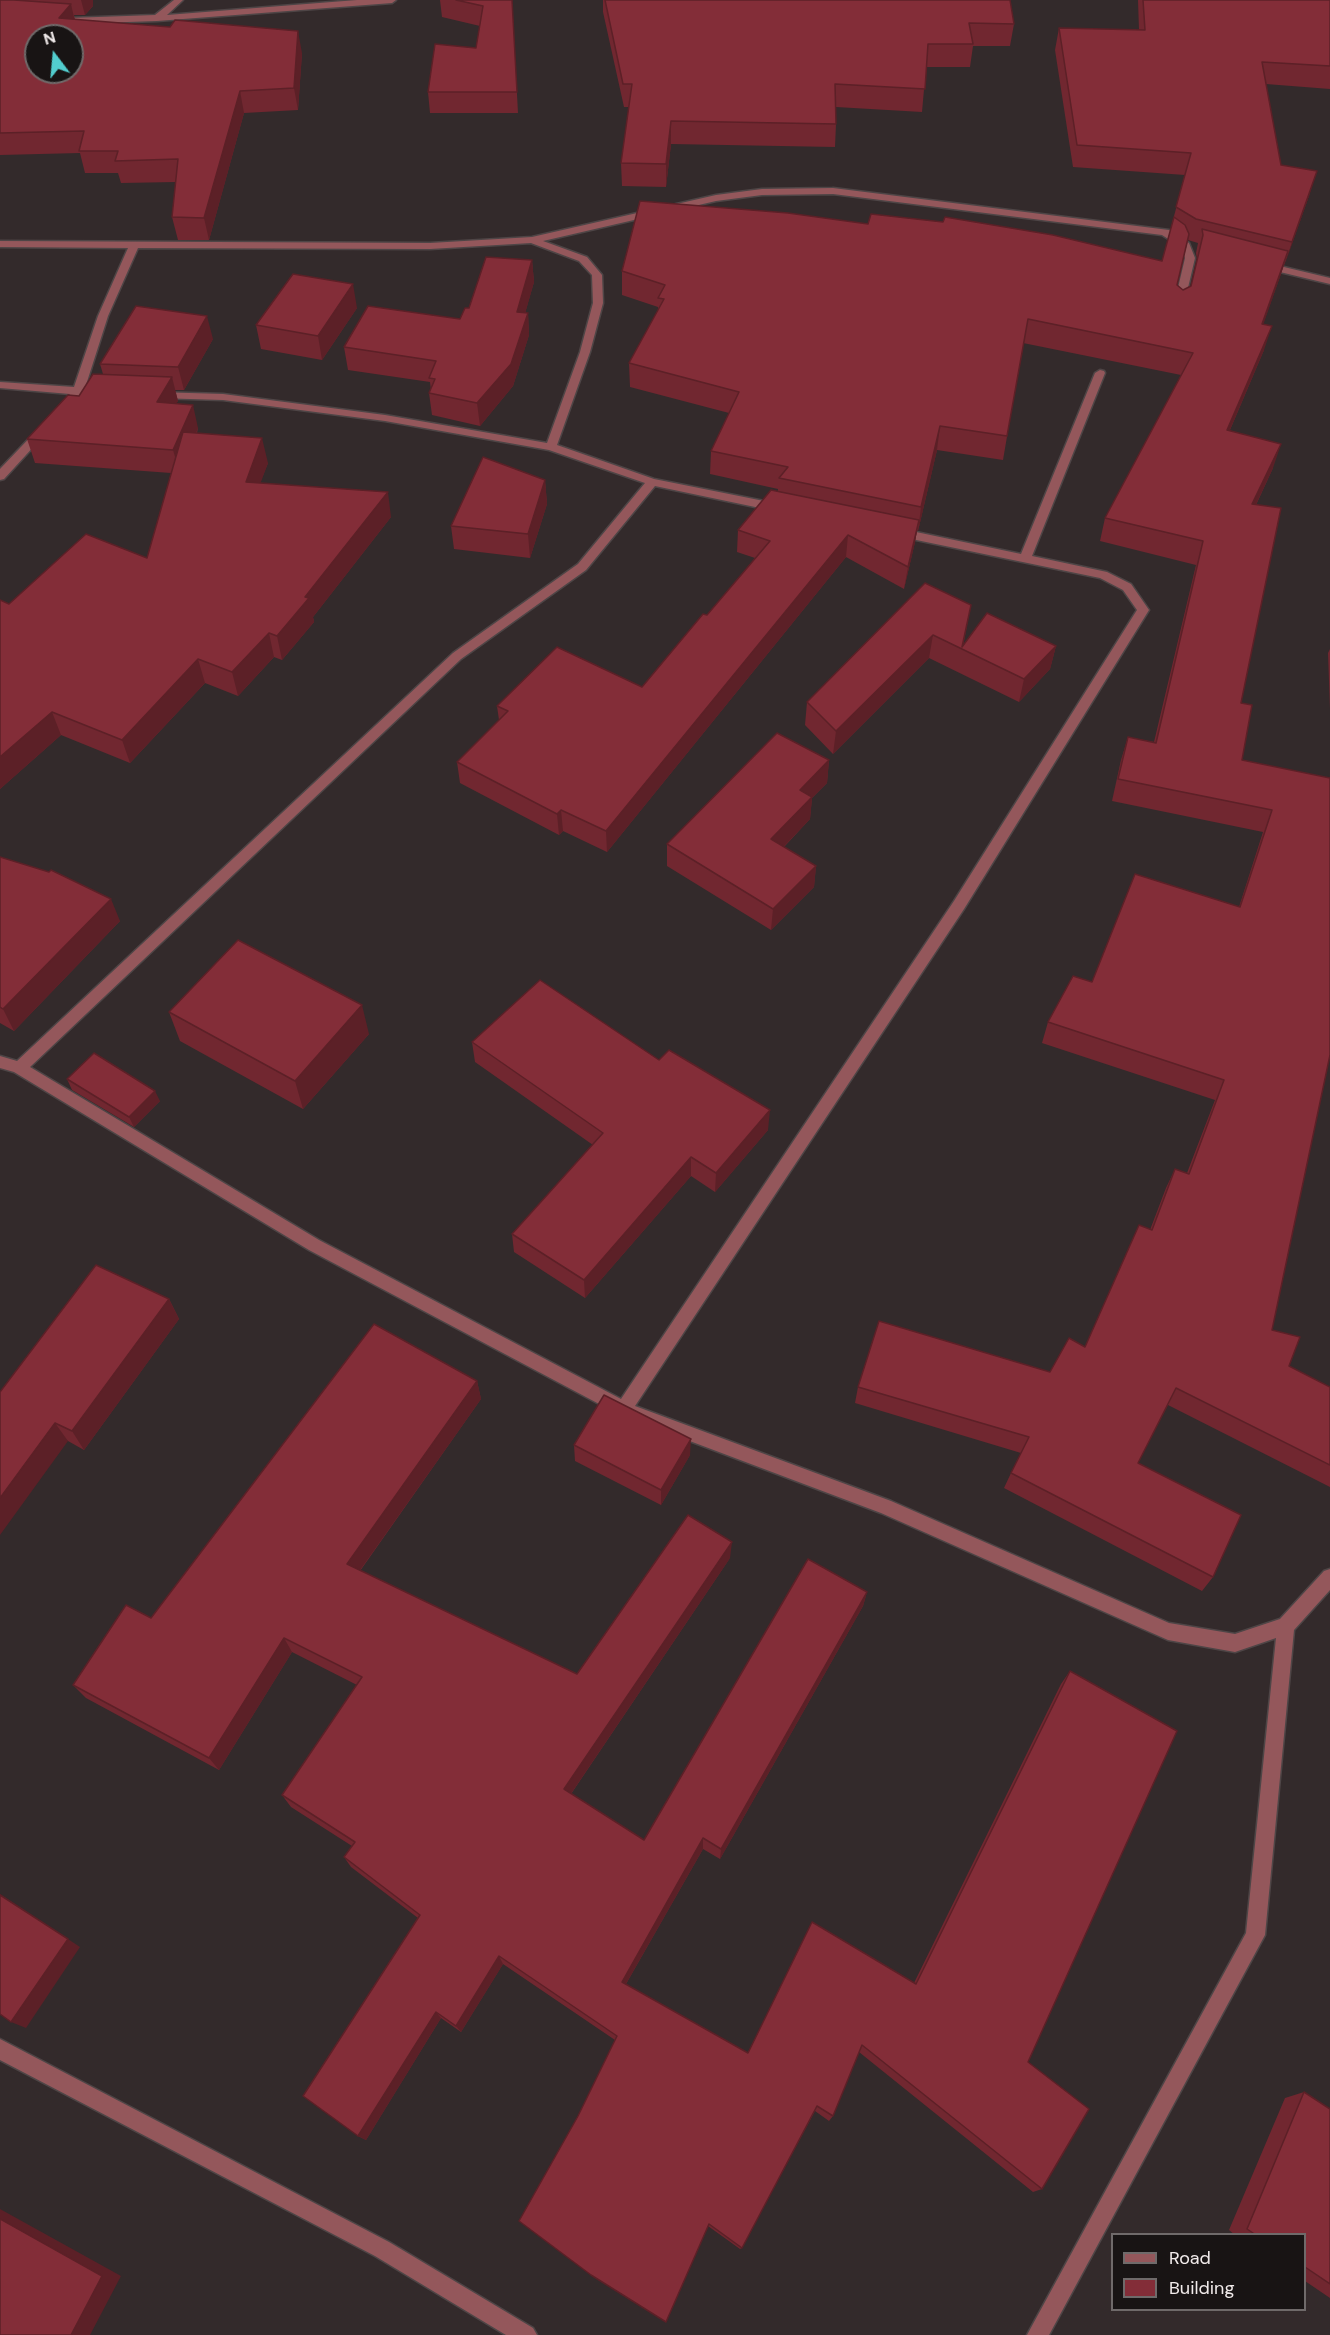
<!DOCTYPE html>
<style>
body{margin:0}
#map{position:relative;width:1330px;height:2335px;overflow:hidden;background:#332a2b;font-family:"DM Sans",sans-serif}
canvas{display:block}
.legend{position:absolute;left:1111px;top:2233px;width:195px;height:78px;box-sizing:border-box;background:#181414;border:2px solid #6f6a6a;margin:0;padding:8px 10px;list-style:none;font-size:18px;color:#f1ebeb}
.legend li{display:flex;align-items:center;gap:12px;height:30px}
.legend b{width:30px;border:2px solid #6f6a6a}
.north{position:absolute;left:24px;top:24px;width:60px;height:60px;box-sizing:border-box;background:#181414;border:2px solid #6f6a6a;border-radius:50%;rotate:344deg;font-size:16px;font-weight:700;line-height:24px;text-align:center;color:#f1ebeb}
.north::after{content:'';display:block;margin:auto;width:21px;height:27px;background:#52cdce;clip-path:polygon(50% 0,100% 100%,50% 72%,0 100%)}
</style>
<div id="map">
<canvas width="1330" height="2335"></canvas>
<ul class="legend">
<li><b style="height:8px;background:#94575b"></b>Road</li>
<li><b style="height:16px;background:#832d38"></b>Building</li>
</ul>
<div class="north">N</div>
</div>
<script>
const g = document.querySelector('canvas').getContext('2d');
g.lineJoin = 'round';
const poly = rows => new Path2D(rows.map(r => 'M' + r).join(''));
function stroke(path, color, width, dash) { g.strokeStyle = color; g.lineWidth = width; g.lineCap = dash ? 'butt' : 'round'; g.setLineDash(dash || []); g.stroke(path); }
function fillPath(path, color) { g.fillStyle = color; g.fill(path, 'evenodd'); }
const minor = poly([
 [174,0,183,0,167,15,357,0,396,0,392,3,157,21,69,24,64,21,69,18,155,15,174,0],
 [833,188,1169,230,1189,243,1195,258,1183,309,1178,312,1173,309,1185,258,1181,247,1162,235,833,194,762,195,716,201,543,241,587,257,602,275,603,303,590,352,557,445,654,479,779,504,785,508,779,512,655,486,586,570,461,659,30,1067,319,1240,621,1399,954,901,1137,610,1123,590,1100,578,897,536,891,532,897,528,1021,554,1095,373,1100,370,1104,371,1105,373,1032,556,1107,572,1131,584,1149,610,964,909,635,1406,891,1501,1169,1623,1235,1634,1280,1619,1324,1571,1330,1569,1330,1590,1294,1630,1265,1935,1049,2335,1027,2335,1246,1933,1276,1638,1235,1652,1168,1640,881,1513,618,1414,309,1250,14,1072,0,1068,0,1056,17,1061,453,653,578,564,645,483,549,450,385,421,223,400,156,398,151,395,156,392,223,394,385,415,547,443,580,352,593,303,592,275,579,261,531,243,430,249,138,248,108,316,85,388,102,390,107,393,102,396,81,395,71,402,66,399,70,394,0,388,0,382,74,387,98,316,128,248,0,247,0,241,430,243,532,237,716,195,762,189,833,188],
 [1263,262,1330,278,1330,284,1259,267,1258,265,1263,262],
 [43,426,49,430,47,432,4,479,0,480,0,469,39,428,43,426],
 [0,2039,389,2242,533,2328,537,2335,506,2335,375,2256,0,2060,0,2039]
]);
const wall = poly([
 [0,0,93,0,93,6,85,15,74,15,75,19,302,53,298,110,244,113,209,240,178,240,172,217,176,182,121,183,118,173,85,173,80,153,0,155],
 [440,0,512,0,518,113,430,113,428,92,476,48,480,26,442,17],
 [603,0,1010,0,1014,24,1010,46,973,46,970,67,926,67,922,112,836,107,836,124,835,147,671,144,666,187,622,186,621,163,629,107,624,107,603,12],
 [1138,0,1330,0,1330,89,1266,84,1281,165,1310,193,1263,324,1264,350,1230,430,1273,468,1256,505,1241,703,1242,760,1330,778,1272,1330,1289,1366,1330,1387,1330,1487,1168,1405,1138,1463,1213,1577,1202,1591,1004,1488,1011,1473,1021,1453,855,1403,858,1387,1050,1372,1085,1347,1150,1230,1166,1188,1175,1169,1187,1173,1215,1100,1042,1043,1048,1022,1092,982,1239,907,1263,832,1112,801,1121,760,1128,737,1154,742,1196,565,1100,541,1105,518,1181,375,1023,343,1003,460,937,450,918,531,917,530,915,542,904,589,846,557,607,852,563,831,559,835,460,783,457,762,499,720,497,706,642,687,707,615,755,558,737,552,738,530,778,491,778,489,710,474,711,451,729,413,630,387,629,363,658,310,658,307,622,295,622,271,868,224,1162,261,1185,175,1073,167,1055,50,1059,28,1139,30],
 [1188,240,1198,243,1196,253,1197,259,1191,286,1183,290,1177,285],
 [532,260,534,282,525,313,528,313,529,335,513,386,480,426,432,415,429,393,431,390,430,382,348,370,344,347,460,319,469,308],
 [357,308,322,360,261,349,256,325],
 [213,339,184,390,175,390,178,401,176,403,198,428,197,433,268,463,260,483,391,517,313,617,314,622,282,660,274,657,238,696,205,683,130,763,61,735,0,789,0,600,9,604,147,558,171,473,35,463,27,439,79,396,103,374,100,364],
 [545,480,547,504,530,558,454,549,451,526],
 [971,605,963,646,1056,646,1050,669,1019,702,929,658,833,754,805,725,807,702],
 [1330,649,1330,709,1328,653],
 [829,760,827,783,812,798,810,819,784,847,816,866,814,887,771,930,667,866,667,844],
 [0,857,120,921,14,1031,0,1023],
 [169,1012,369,1034,303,1109,180,1041],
 [472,1042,659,1060,768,1130,715,1192,691,1176,585,1298,514,1252,512,1234,593,1145,475,1062],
 [67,1079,160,1101,134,1127,72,1090],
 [169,1299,179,1319,84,1450,68,1441,0,1392],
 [477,1381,481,1399,360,1571,577,1674,730,1558,571,1794,644,1840,867,1592,863,1606,720,1859,703,1849,626,1984,748,2053,914,1983,1061,1684,1070,1671,1028,2062,1042,2189,1033,2192,859,2052,833,2116,829,2121,815,2111,742,2248,740,2249,708,2226,578,2116,615,2040,503,1964,461,2032,441,2018,366,2140,358,2136,418,1918,351,1867,344,1857,352,1846,291,1807,282,1795,357,1685,292,1652,219,1770,86,1698,73,1685,151,1618],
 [574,1445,690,1455,661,1505,575,1461],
 [1304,2092,1330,2109,1330,2298,1305,2281,1305,2235,1235,2235,1229,2230,1285,2098]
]);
const shadedWall = poly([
 [81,0,93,0,93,6,85,15],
 [71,4,76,26,59,18],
 [298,31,302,53,298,110,294,88],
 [240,91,244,113,209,240,204,218],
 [671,121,671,144,666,187,666,164],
 [1317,171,1310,193,1285,264,1292,242],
 [1288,251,1281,274,1255,348,1262,324],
 [532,260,534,282,519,335,517,312],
 [353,284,357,308,322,360,318,336],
 [528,313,529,335,513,386,480,426,477,403],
 [207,316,213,339,184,390,178,367],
 [1272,326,1264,350,1220,453,1227,430],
 [172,377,178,401,164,426,157,402],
 [193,405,198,428,180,474,173,450],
 [940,426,937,450,918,531,921,507],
 [262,438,268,463,252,506,246,482],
 [1281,444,1273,468,1245,528,1252,504],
 [545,480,547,504,530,558,528,534],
 [388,492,391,517,313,617,314,622,282,660,277,636,305,597],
 [919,520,915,542,904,589,908,567],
 [848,535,846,557,607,852,606,831],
 [269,633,274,657,238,696,232,672],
 [933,635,929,658,833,754,836,731],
 [1056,646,1050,669,1019,702,1024,679],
 [198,659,205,683,130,763,122,740],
 [52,712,61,735,0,789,0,757],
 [829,760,827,783,812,798,810,819,770,861,771,839,800,790],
 [561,810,563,831,559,835,557,814],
 [816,866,814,887,771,930,773,909],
 [111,899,120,921,14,1031,3,1009],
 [362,1005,369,1034,303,1109,295,1081],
 [155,1091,160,1101,134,1127,129,1117],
 [770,1110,768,1130,715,1192,716,1173],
 [691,1157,691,1176,585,1298,584,1280],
 [169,1299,179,1319,84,1450,72,1431],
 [477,1381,481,1399,353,1580,347,1564],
 [55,1423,68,1441,0,1535,0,1498],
 [691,1439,690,1455,661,1505,661,1490],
 [732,1542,730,1558,566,1801,564,1789],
 [867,1592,863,1606,720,1859,721,1849],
 [284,1638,292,1652,219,1770,209,1758],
 [703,1838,703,1849,623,1989,622,1982],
 [0,1894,80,1947,26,2028,11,2022],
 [499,1956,503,1964,461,2032,456,2026],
 [436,2012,441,2018,366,2140,358,2136],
 [0,2209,121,2276,90,2335,71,2335,0,2219]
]);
const building = poly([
 [0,0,14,0,71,4,59,18,170,27,175,20,298,31,294,88,240,91,204,218,172,217,178,159,115,161,118,151,79,151,84,131,0,133,0,0],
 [36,36,72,36,72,72,36,72,36,36],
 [456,0,512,0,517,92,428,92,435,44,476,48,483,6,456,0],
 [605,0,1010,0,1014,24,969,23,973,44,928,44,925,89,835,84,836,124,671,121,666,164,621,163,632,84,623,84,605,0],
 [1143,0,1330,0,1330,66,1262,62,1281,165,1317,171,1292,242,1196,219,1176,207,1191,153,1077,145,1059,28,1145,30,1143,0],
 [640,201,788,213,868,224,871,214,943,222,945,217,1053,235,1162,261,1174,217,1185,225,1189,234,1177,285,1183,290,1191,286,1203,235,1202,229,1288,251,1262,324,1272,326,1227,430,1281,444,1252,504,1281,508,1241,703,1252,705,1242,760,1330,778,1330,1055,1272,1330,1300,1337,1289,1366,1330,1387,1330,1465,1176,1388,1138,1463,1241,1515,1213,1577,1011,1473,1029,1437,858,1387,879,1321,1050,1372,1069,1338,1085,1347,1139,1225,1152,1230,1175,1169,1189,1174,1224,1080,1048,1022,1073,976,1092,982,1135,874,1240,907,1272,810,1118,779,1128,737,1156,743,1203,541,1105,518,1193,353,1028,319,1007,436,940,426,921,507,779,478,788,467,711,451,739,392,629,363,664,299,658,298,665,285,622,271,640,201],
 [486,257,532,260,517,312,528,313,511,364,477,403,429,393,435,379,429,378,436,361,344,347,368,306,460,319,465,308,469,308,486,257],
 [293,274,353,284,318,336,256,325,293,274],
 [136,306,207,316,178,367,100,364,136,306],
 [93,374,172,377,157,402,193,405,173,450,27,439,68,395,79,396,93,374],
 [183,432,262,438,246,482,388,492,305,597,309,598,277,636,269,633,232,672,198,659,122,740,52,712,0,757,0,600,9,604,86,534,147,558,183,432],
 [483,457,545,480,528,534,451,526,483,457],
 [771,490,919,520,908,567,848,535,606,831,561,810,557,814,457,762,508,711,497,706,557,647,642,687,703,614,707,615,770,541,738,530,771,490],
 [925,583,971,605,962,647,987,613,1056,646,1024,679,933,635,836,731,807,702,925,583],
 [777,733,829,760,800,790,812,797,771,839,816,866,773,909,667,844,777,733],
 [0,857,49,872,51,870,111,899,3,1009,0,1007,0,857],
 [238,940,362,1005,295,1081,169,1012,238,940],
 [540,980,659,1060,669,1050,770,1110,716,1173,691,1157,584,1280,512,1234,603,1133,472,1042,540,980],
 [94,1053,155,1091,129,1117,67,1079,94,1053],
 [96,1265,169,1299,72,1431,55,1423,0,1498,0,1392,96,1265],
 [374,1324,477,1381,347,1564,577,1674,688,1515,732,1542,564,1789,644,1840,808,1559,867,1592,721,1849,703,1838,622,1982,748,2053,812,1922,916,1984,1070,1671,1177,1731,1028,2062,1089,2109,1042,2189,862,2045,833,2116,817,2106,742,2248,709,2224,666,2322,591,2275,519,2221,578,2116,617,2036,499,1956,456,2026,436,2012,358,2136,303,2096,420,1915,344,1857,355,1842,282,1795,362,1677,284,1638,209,1758,73,1685,126,1605,151,1618,374,1324],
 [604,1395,691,1439,661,1490,574,1445,604,1395],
 [0,1895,68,1939,11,2022,0,2014,0,1895],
 [1304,2092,1330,2109,1330,2284,1305,2267,1305,2235,1256,2235,1247,2229,1304,2092],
 [0,2219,102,2276,71,2335,0,2335,0,2219]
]);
stroke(minor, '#4e4546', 3);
fillPath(minor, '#94575b');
fillPath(wall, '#712730');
fillPath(shadedWall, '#5c2027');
fillPath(building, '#832d38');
stroke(building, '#5c2027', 1.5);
</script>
